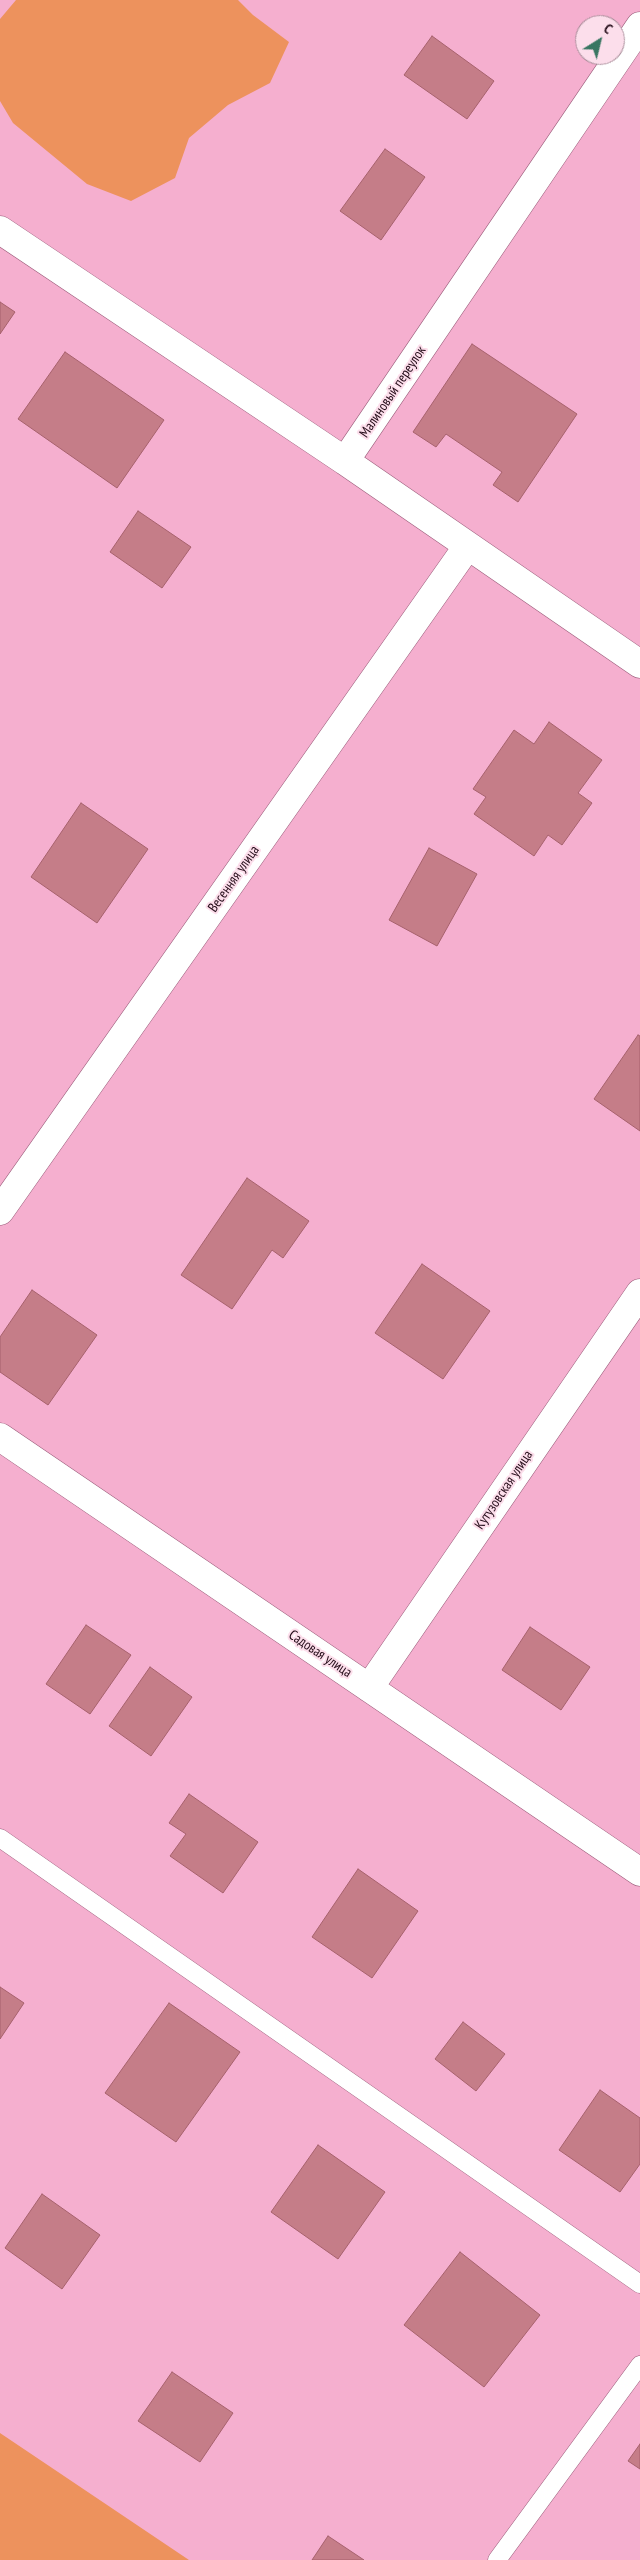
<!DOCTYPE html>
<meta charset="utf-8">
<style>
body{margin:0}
#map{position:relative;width:640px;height:2560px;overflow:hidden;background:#f5afcf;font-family:"PT Sans Narrow",sans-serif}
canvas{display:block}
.north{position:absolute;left:575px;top:15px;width:50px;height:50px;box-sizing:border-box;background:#fcdeeb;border:1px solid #a68a97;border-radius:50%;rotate:36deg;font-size:14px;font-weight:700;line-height:20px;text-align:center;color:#240c19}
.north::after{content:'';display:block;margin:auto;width:18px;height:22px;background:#397662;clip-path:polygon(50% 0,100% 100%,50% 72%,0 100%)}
</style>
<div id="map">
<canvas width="640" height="2560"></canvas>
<div class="north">С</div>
</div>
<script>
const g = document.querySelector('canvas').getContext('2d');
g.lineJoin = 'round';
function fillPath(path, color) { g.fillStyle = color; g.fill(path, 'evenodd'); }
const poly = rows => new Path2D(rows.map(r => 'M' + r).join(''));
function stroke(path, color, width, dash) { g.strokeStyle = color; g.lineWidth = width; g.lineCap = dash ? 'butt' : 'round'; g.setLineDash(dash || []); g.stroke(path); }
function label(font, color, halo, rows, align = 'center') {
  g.font = font + ' "PT Sans Narrow",sans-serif'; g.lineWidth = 4; g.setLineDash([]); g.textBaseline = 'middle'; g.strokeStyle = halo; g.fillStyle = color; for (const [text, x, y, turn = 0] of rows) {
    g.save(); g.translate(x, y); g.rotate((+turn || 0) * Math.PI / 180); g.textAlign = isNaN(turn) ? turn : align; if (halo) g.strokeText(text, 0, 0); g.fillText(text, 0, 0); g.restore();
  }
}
const green = poly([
 [16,0,238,0,253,15,289,42,270,83,228,105,189,138,175,178,131,201,87,184,13,123,0,101,0,19],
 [0,2433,189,2560,0,2560]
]);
const building = poly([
 [432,36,494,81,467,119,404,75,432,36],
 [385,149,425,177,381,240,340,211,385,149],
 [0,302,15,312,0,334,0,302],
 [472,344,577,414,518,502,493,485,502,472,446,434,436,447,413,432,472,344],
 [65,352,164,420,117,488,18,419,65,352],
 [138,511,191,547,162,588,110,552,138,511],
 [549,722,602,760,578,793,592,803,562,845,548,835,534,856,474,814,486,797,473,789,514,730,534,744,549,722],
 [81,803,148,849,97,923,31,877,81,803],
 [429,848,477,874,437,946,389,920,429,848],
 [638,1035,640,1036,640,1131,594,1099,638,1035],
 [247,1178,309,1221,283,1258,272,1250,232,1309,181,1275,247,1178],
 [422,1264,490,1311,443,1379,375,1333,422,1264],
 [32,1290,97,1335,48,1405,0,1372,0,1337,32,1290],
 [86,1625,131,1655,90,1714,46,1684,86,1625],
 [530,1627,590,1667,561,1710,502,1670,530,1627],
 [150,1667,192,1697,151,1756,109,1726,150,1667],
 [189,1794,258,1842,223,1893,170,1856,186,1834,169,1823,189,1794],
 [358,1869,418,1911,372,1978,312,1937,358,1869],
 [0,1987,24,2003,0,2039,0,1987],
 [169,2003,240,2052,176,2142,105,2093,169,2003],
 [463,2022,505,2054,476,2091,435,2059,463,2022],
 [600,2090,640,2118,640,2164,620,2192,559,2150,600,2090],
 [318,2145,385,2192,338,2259,271,2212,318,2145],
 [42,2194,100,2235,62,2289,5,2248,42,2194],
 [460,2252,540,2315,484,2387,404,2325,460,2252],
 [172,2372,233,2413,200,2462,138,2421,172,2372],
 [640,2444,640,2469,628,2461,640,2444],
 [328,2536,364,2560,312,2560,328,2536]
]);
const lane = poly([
 [0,1838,640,2284],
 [497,2560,640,2365]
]);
const street = poly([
 [640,26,345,461,640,664],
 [0,230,345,461],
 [0,1211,467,547],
 [0,1437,640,1872],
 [369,1688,640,1293]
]);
const streetNames = [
 ["Малиновый переулок",393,392,-56],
 ["Весенняя улица",234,879,-55],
 ["Кутузовская улица",504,1490,-56],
 ["Садовая улица",320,1654,34]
];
fillPath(green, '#ed925d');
fillPath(building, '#c57d88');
stroke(building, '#a6616c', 1);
stroke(lane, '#9a5c7a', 19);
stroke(street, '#9a5c7a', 29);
stroke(lane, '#fff', 18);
stroke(street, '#fff', 28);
label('14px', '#240c19', '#fcdeeb', streetNames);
</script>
